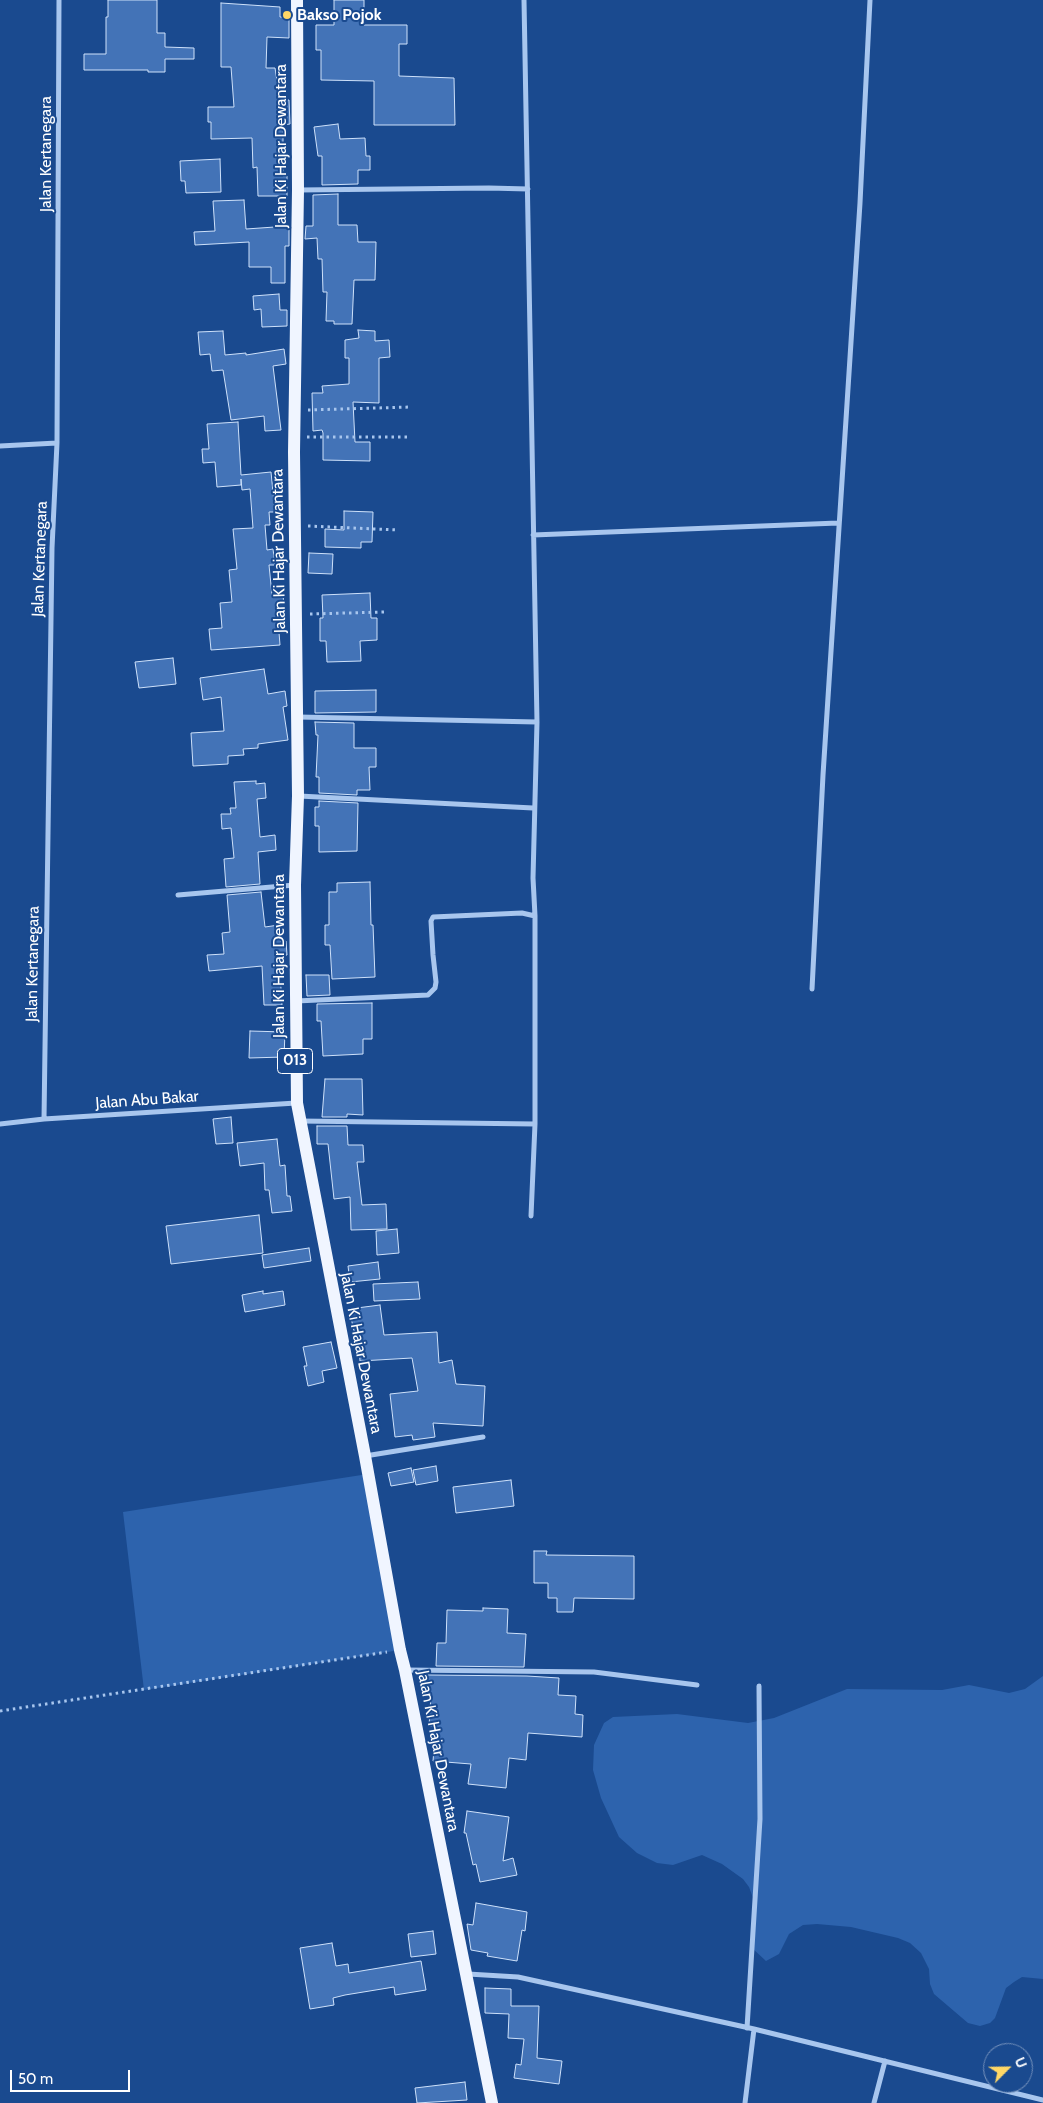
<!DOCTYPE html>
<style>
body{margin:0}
#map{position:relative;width:1043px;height:2103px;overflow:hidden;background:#1a4a8f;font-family:Cabin,sans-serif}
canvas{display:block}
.north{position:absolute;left:983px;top:2043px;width:50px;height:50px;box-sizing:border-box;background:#1a4a8f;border:1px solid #7692bc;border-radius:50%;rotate:67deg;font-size:14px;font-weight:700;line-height:20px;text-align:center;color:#fff}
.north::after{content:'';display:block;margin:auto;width:18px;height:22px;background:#ffd766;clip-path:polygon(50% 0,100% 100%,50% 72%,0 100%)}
.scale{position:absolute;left:10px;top:2070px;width:120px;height:22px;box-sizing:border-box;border:2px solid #fff;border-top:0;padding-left:6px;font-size:15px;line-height:18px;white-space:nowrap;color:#fff;-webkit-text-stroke:4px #1a4a8f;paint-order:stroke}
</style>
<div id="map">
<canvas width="1043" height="2103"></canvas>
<div class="north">U</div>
<div class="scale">50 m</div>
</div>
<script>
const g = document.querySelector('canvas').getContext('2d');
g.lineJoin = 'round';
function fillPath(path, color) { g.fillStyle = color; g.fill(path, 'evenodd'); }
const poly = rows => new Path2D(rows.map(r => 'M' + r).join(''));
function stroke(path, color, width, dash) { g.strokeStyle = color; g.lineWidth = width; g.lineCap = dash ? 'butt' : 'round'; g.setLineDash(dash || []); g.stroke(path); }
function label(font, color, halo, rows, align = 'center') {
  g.font = font + ' Cabin,sans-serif'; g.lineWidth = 4; g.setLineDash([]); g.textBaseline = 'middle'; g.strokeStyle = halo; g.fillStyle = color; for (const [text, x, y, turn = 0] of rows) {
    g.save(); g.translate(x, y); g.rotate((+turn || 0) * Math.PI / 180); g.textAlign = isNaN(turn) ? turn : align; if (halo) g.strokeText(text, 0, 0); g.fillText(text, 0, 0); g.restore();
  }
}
const green = poly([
 [368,1474,400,1650,144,1690,123,1512],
 [1043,1676,1043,1979,1022,1977,1014,1982,1006,1988,995,2018,990,2023,980,2026,968,2023,934,1994,930,1984,929,1969,921,1953,910,1943,898,1938,851,1927,817,1924,803,1925,789,1934,779,1954,766,1961,752,1948,755,1903,749,1887,743,1879,722,1864,702,1855,673,1865,657,1863,637,1853,619,1837,601,1798,593,1770,594,1745,604,1723,613,1717,677,1714,748,1723,774,1718,847,1689,942,1690,969,1685,1009,1693,1025,1689]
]);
const building = poly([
 [108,0,157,0,157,33,165,33,165,47,194,48,194,59,165,59,165,72,148,72,148,70,84,70,84,54,106,54,106,17,108,17,108,0],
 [334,0,364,0,364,25,407,25,407,44,399,44,399,76,454,78,455,125,374,125,374,81,321,80,321,50,316,50,316,25,334,25,334,0],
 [221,3,280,7,280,17,289,17,289,38,267,37,266,68,275,68,280,100,289,100,290,124,283,125,283,176,287,176,287,196,258,196,257,167,253,168,252,138,211,139,211,122,208,122,208,107,234,107,231,67,221,67,221,3],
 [338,124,340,139,365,138,366,156,370,156,370,170,358,170,358,184,322,185,322,156,318,156,314,127,338,124],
 [220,159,221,192,186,193,185,181,181,181,180,161,220,159],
 [338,194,338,225,357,225,358,242,376,242,375,280,354,280,352,324,334,324,334,321,326,321,327,292,323,292,322,259,318,259,317,238,305,239,306,226,313,226,313,195,338,194],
 [244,200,246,229,289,226,289,246,285,246,285,283,271,283,271,267,249,267,249,242,195,245,194,232,215,231,213,201,244,200],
 [279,294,280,310,287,310,287,326,262,327,261,309,254,310,253,296,279,294],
 [358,330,375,331,375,341,389,340,390,357,379,358,379,403,353,402,355,442,370,442,370,461,323,460,323,433,322,430,313,431,312,393,323,393,322,386,349,384,349,358,345,358,345,340,359,338,358,330],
 [223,331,225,355,246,353,246,355,284,349,286,364,273,366,281,430,265,431,264,416,231,420,223,370,212,371,210,354,200,355,198,332,223,331],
 [238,422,241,475,271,472,275,512,269,512,270,525,265,525,267,550,273,549,275,565,269,565,272,595,283,594,284,607,277,607,280,645,211,650,209,629,222,628,220,603,232,602,229,570,237,569,233,529,253,528,250,489,242,490,241,479,241,485,217,487,215,462,203,463,202,449,209,449,207,424,238,422],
 [344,511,373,512,372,542,361,542,361,548,325,547,325,529,344,530,344,511],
 [309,553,333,554,332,574,308,573,309,553],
 [370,593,371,618,377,618,377,640,360,641,361,661,327,662,326,641,320,641,320,618,323,618,322,595,370,593],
 [173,658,176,684,139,688,135,662,173,658],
 [264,669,268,694,285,691,287,706,283,707,288,740,258,744,258,748,243,749,244,755,228,756,228,764,193,766,191,733,224,731,221,697,203,700,200,678,264,669],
 [376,690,376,712,315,713,315,691,376,690],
 [315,722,354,723,354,748,376,748,376,767,369,767,370,790,357,790,357,795,319,793,319,777,316,777,318,735,316,735,315,722],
 [256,781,256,784,265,783,266,798,257,799,260,837,275,835,276,850,258,852,260,884,226,887,224,859,234,858,231,828,222,829,221,814,231,814,230,808,236,808,234,782,256,781],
 [319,801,358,803,357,851,319,852,319,826,315,826,315,807,319,807,319,801],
 [370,882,371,925,373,925,375,977,332,979,330,945,325,945,325,925,329,925,329,892,337,892,337,883,370,882],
 [261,892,265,927,279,925,281,942,286,941,287,955,279,956,282,1005,264,1005,262,966,209,971,207,955,224,954,222,933,230,932,227,895,261,892],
 [306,975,329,975,330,995,307,996,306,975],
 [372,1003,372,1039,363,1039,363,1054,323,1056,321,1021,317,1021,317,1004,372,1003],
 [250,1031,285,1032,284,1057,249,1058,250,1031],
 [325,1079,362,1079,363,1115,347,1114,347,1117,322,1117,325,1079],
 [231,1117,233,1143,216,1144,213,1119,231,1117],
 [317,1126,347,1126,348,1145,363,1145,364,1162,357,1162,362,1205,386,1204,387,1229,351,1230,350,1197,334,1199,328,1144,317,1144,317,1126],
 [277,1139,280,1166,285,1165,287,1196,290,1196,292,1211,272,1213,269,1190,265,1190,264,1163,240,1166,237,1143,277,1139],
 [259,1215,263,1253,171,1264,166,1226,259,1215],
 [397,1229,399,1253,377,1255,376,1231,397,1229],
 [309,1248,311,1261,264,1268,262,1255,309,1248],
 [378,1262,380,1279,350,1282,348,1266,378,1262],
 [418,1282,420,1299,374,1301,373,1284,418,1282],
 [263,1291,263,1294,283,1291,285,1305,245,1312,242,1295,263,1291],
 [380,1305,384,1335,437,1332,439,1363,452,1360,456,1384,485,1386,483,1426,433,1423,435,1437,413,1440,412,1435,395,1437,390,1394,418,1391,412,1358,360,1361,358,1331,354,1331,349,1309,380,1305],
 [331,1342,337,1368,322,1371,324,1382,308,1386,304,1366,307,1366,303,1347,331,1342],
 [436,1466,438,1481,416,1485,413,1470,436,1466],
 [411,1468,414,1482,391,1486,388,1473,411,1468],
 [511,1480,514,1506,456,1513,453,1487,511,1480],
 [534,1551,547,1551,546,1555,634,1556,634,1599,574,1598,573,1612,557,1612,557,1598,548,1598,548,1583,534,1583,534,1551],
 [483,1608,508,1609,507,1633,526,1634,524,1667,436,1666,437,1643,446,1643,447,1610,483,1611,483,1608],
 [428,1675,527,1676,559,1678,558,1695,576,1696,575,1714,583,1715,582,1737,528,1733,526,1760,509,1758,506,1788,468,1784,471,1764,433,1761,436,1727,429,1726,431,1695,427,1695,428,1675],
 [467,1811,509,1817,503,1861,513,1858,517,1875,480,1882,476,1864,473,1865,466,1833,464,1833,467,1811],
 [476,1903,527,1912,525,1931,522,1930,517,1961,487,1956,488,1953,471,1950,467,1924,473,1925,476,1903],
 [433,1931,436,1954,411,1957,408,1934,433,1931],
 [332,1943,336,1966,348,1964,349,1973,421,1961,426,1990,395,1995,394,1987,345,1995,333,1998,334,2005,310,2009,300,1948,332,1943],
 [485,1988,511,1989,511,2006,539,2006,537,2058,562,2061,559,2084,514,2078,516,2064,521,2065,524,2039,508,2038,509,2014,485,2013,485,1988],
 [465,2082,467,2100,417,2103,415,2088,465,2082]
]);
const path = poly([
 [308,410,410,407],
 [307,437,408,437],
 [308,526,398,530],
 [310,614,384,612],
 [0,1711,387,1652]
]);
const street = poly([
 [524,0,537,722,533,878,535,916,535,1124,531,1216],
 [299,190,489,188,528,189],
 [0,446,57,443],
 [533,535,838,523],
 [298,717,537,722],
 [299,796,533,808],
 [178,895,295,885],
 [812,989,823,775,860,203,870,0],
 [296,1001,428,995,435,988,436,982,433,955,431,921,433,917,522,913,535,916],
 [44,1119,52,548,57,443,59,0],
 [300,1121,535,1124],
 [0,1124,44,1119,296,1103],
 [365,1456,483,1437],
 [406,1670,594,1672,697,1685],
 [468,1974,518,1977,754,2029,1043,2100],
 [747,2028,760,1819,759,1686],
 [745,2103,754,2029],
 [874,2103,885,2061]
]);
const primary = poly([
 [297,0,298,190,294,452,298,796,295,885,297,1103,365,1456,400,1650,405,1670,492,2103]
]);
const markers = [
 [287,15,5,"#ffd766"]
];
const shields = [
 [295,1061,35]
];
const shieldNames = [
 ["013",295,1061]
];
const poiNames = [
 ["Bakso Pojok",297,15]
];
const streetNames = [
 ["Jalan Ki Hajar Dewantara",281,146,-90],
 ["Jalan Kertanegara",46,154,-90],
 ["Jalan Ki Hajar Dewantara",279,551,-91],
 ["Jalan Kertanegara",40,559,-88],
 ["Jalan Ki Hajar Dewantara",279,956,-90],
 ["Jalan Kertanegara",33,964,-89],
 ["Jalan Abu Bakar",147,1100,-4],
 ["Jalan Ki Hajar Dewantara",361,1353,79],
 ["Jalan Ki Hajar Dewantara",438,1751,79]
];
fillPath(green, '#2d63ad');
fillPath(building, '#4373b7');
stroke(building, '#cee1fa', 1);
stroke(path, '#a8c6ee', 3, [2.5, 4]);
stroke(street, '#a8c6ee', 5);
stroke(primary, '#f0f5ff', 12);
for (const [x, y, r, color] of markers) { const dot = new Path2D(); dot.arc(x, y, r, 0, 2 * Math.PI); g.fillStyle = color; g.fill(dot); stroke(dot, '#1a4a8f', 2); }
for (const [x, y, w] of shields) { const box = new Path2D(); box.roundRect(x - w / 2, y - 12.5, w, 25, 4); g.fillStyle = '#1a4a8f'; g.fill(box); stroke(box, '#fff', 1); }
label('bold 15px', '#fff', null, shieldNames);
label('bold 16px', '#fff', '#1a4a8f', poiNames, 'left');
label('16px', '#fff', '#1a4a8f', streetNames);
</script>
